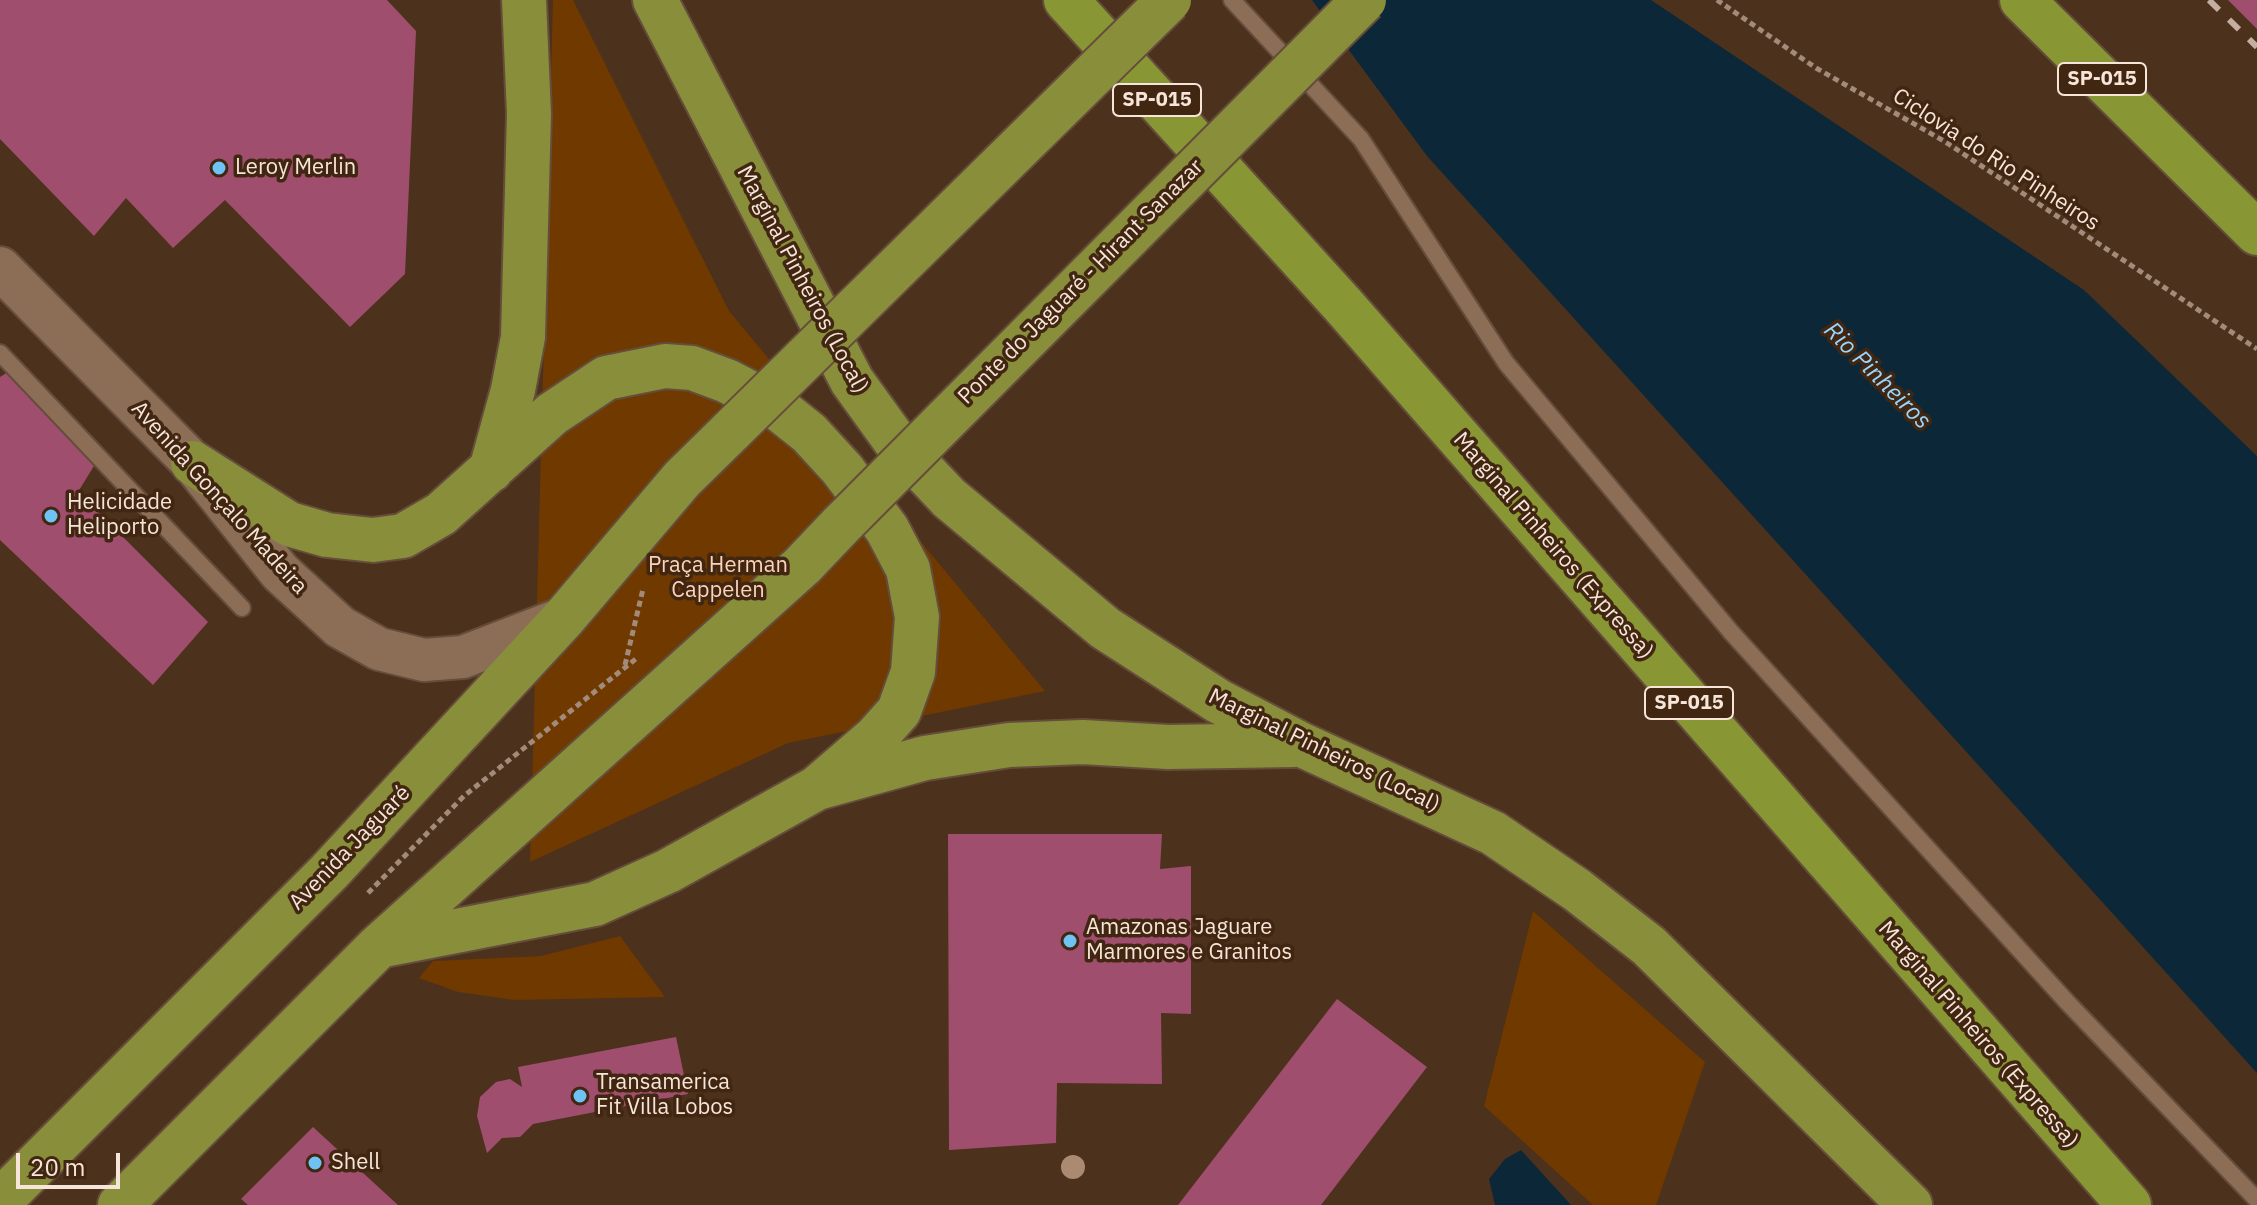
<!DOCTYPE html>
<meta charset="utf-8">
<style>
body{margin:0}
#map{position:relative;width:2257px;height:1205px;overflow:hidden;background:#4c311c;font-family:"IBM Plex Sans",sans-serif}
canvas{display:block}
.scale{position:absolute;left:16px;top:1153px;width:104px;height:36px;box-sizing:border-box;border:4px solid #f7e5d9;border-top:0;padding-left:10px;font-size:24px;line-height:28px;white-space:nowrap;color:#f7e5d9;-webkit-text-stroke:6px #412611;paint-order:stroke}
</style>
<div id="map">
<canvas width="2257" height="1205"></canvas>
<div class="scale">20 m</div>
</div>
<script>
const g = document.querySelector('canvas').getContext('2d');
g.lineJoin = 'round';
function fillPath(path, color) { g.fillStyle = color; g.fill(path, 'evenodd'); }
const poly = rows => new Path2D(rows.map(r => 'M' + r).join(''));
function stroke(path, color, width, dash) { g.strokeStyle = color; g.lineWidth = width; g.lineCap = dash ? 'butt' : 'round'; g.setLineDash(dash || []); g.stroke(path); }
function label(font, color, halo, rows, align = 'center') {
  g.font = font + ' "IBM Plex Sans",sans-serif'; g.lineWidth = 7; g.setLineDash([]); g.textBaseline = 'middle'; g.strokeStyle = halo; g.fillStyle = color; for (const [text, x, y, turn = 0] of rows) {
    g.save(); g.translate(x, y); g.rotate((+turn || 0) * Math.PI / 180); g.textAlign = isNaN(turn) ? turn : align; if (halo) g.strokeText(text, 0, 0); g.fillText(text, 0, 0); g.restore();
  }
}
const green = poly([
 [553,0,573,0,729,311,1045,691,788,743,530,862],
 [1533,911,1705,1062,1656,1205,1593,1205,1484,1106],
 [620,936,665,997,515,1000,458,992,419,978,433,961,541,956]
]);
const water = poly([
 [1312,0,1651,0,2084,290,2257,456,2257,1073,1427,156],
 [1521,1150,1571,1205,1495,1205,1489,1179,1505,1159]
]);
const building = poly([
 [0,0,387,0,416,31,405,274,350,327,225,200,173,248,126,198,94,236,0,139],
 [2228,0,2257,0,2257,29],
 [11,370,97,461,78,492,208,622,153,685,0,540,0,377],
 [948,834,1162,834,1160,869,1191,866,1191,1014,1161,1013,1162,1084,1057,1083,1056,1143,949,1150],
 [1337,999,1427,1067,1321,1205,1178,1205],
 [676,1037,688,1094,533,1124,520,1137,502,1138,487,1153,477,1116,480,1097,496,1082,510,1079,522,1087,518,1067],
 [313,1127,398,1205,248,1205,241,1199]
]);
const path = poly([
 [1717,0,1816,68,1944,141,2257,349],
 [625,665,643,589],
 [368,893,464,796,637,658]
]);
const service = poly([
 [1232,0,1361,139,1506,363,1731,632,2067,1002,2257,1200],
 [0,353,242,608]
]);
const tertiary = poly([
 [0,268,193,463,280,572,340,627,379,649,424,660,463,657,564,618]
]);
const trunk = poly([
 [655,0,852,381,896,442,949,498,1105,628,1218,701,1300,744,1493,833,1577,890,1649,946,1910,1205],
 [193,463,289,524,327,535,373,540,403,536,441,514,552,414,606,378,665,366,692,368,727,381,775,406,809,433,842,469,887,529,908,569,917,617,913,672,899,711,875,738,817,788],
 [491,470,513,390,523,337,529,114,524,0],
 [379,946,595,904,668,871,817,788,925,758,1009,745,1083,742,1168,747,1294,745],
 [0,1201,329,872,564,618,682,479,732,430],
 [120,1205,379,946,802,566,841,525]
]);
const motorway = poly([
 [1066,0,1343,305,2129,1205],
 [2022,0,2257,233]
]);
const rail = poly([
 [2209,0,2257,47]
]);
const trunkBridge = poly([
 [732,430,1169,0],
 [841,525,1364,0]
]);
const trees = [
 [1073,1167]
];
const markers = [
 [219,168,8,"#6fc2f4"],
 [51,516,8,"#6fc2f4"],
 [1070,941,8,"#6fc2f4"],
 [580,1096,8,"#6fc2f4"],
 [315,1163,8,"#6fc2f4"]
];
const shields = [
 [2102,79,88],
 [1157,100,88],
 [1689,703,88]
];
const shieldNames = [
 ["SP-015",2102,79],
 ["SP-015",1157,100],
 ["SP-015",1689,703]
];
const streetNames = [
 ["Ciclovia do Rio Pinheiros",1996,160,33],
 ["Marginal Pinheiros (Local)",802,280,62],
 ["Ponte do Jaguaré - Hirant Sanazar",1081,282,-45],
 ["Avenida Gonçalo Madeira",219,498,48],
 ["Marginal Pinheiros (Expressa)",1553,546,49],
 ["Marginal Pinheiros (Local)",1324,751,26],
 ["Avenida Jaguaré",350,848,-46],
 ["Marginal Pinheiros (Expressa)",1978,1035,49]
];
const poiNames = [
 ["Leroy Merlin",235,168],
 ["Helicidade",67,503],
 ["Heliporto",67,528],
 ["Amazonas Jaguare",1086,928],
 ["Marmores e Granitos",1086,953],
 ["Transamerica",596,1083],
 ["Fit Villa Lobos",596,1108],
 ["Shell",331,1163]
];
const parkNames = [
 ["Praça Herman",718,566],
 ["Cappelen",718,591]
];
const waterNames = [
 ["Rio Pinheiros",1877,376,45]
];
fillPath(green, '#6f3900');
fillPath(water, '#0c2838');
fillPath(building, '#a04e6e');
stroke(service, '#644d3b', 20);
stroke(tertiary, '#644d3b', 46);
stroke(trunk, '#644d3b', 48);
stroke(motorway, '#644d3b', 48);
stroke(path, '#a28b7b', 5, [6, 4]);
stroke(service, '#8c6d56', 16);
stroke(tertiary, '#8c6d56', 42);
stroke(trunk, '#898e3b', 44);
stroke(motorway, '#889634', 44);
stroke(rail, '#c3ae9f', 6, [14, 14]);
stroke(trunkBridge, '#644d3b', 48, []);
stroke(trunkBridge, '#898e3b', 44);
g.fillStyle = '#ac8a72';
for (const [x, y] of trees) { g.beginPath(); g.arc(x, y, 12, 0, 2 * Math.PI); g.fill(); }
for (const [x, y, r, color] of markers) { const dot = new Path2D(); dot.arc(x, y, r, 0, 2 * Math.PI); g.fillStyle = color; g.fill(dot); stroke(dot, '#412611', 3); }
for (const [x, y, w] of shields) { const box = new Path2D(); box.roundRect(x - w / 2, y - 16, w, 32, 6); g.fillStyle = '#412611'; g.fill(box); stroke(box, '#f7e5d9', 2); }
label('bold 20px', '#f7e5d9', null, shieldNames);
label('22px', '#f7e5d9', '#412611', streetNames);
label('22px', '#f7e5d9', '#412611', poiNames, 'left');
label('22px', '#fad3b8', '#412611', parkNames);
label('italic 24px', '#97d6ff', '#412611', waterNames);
</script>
